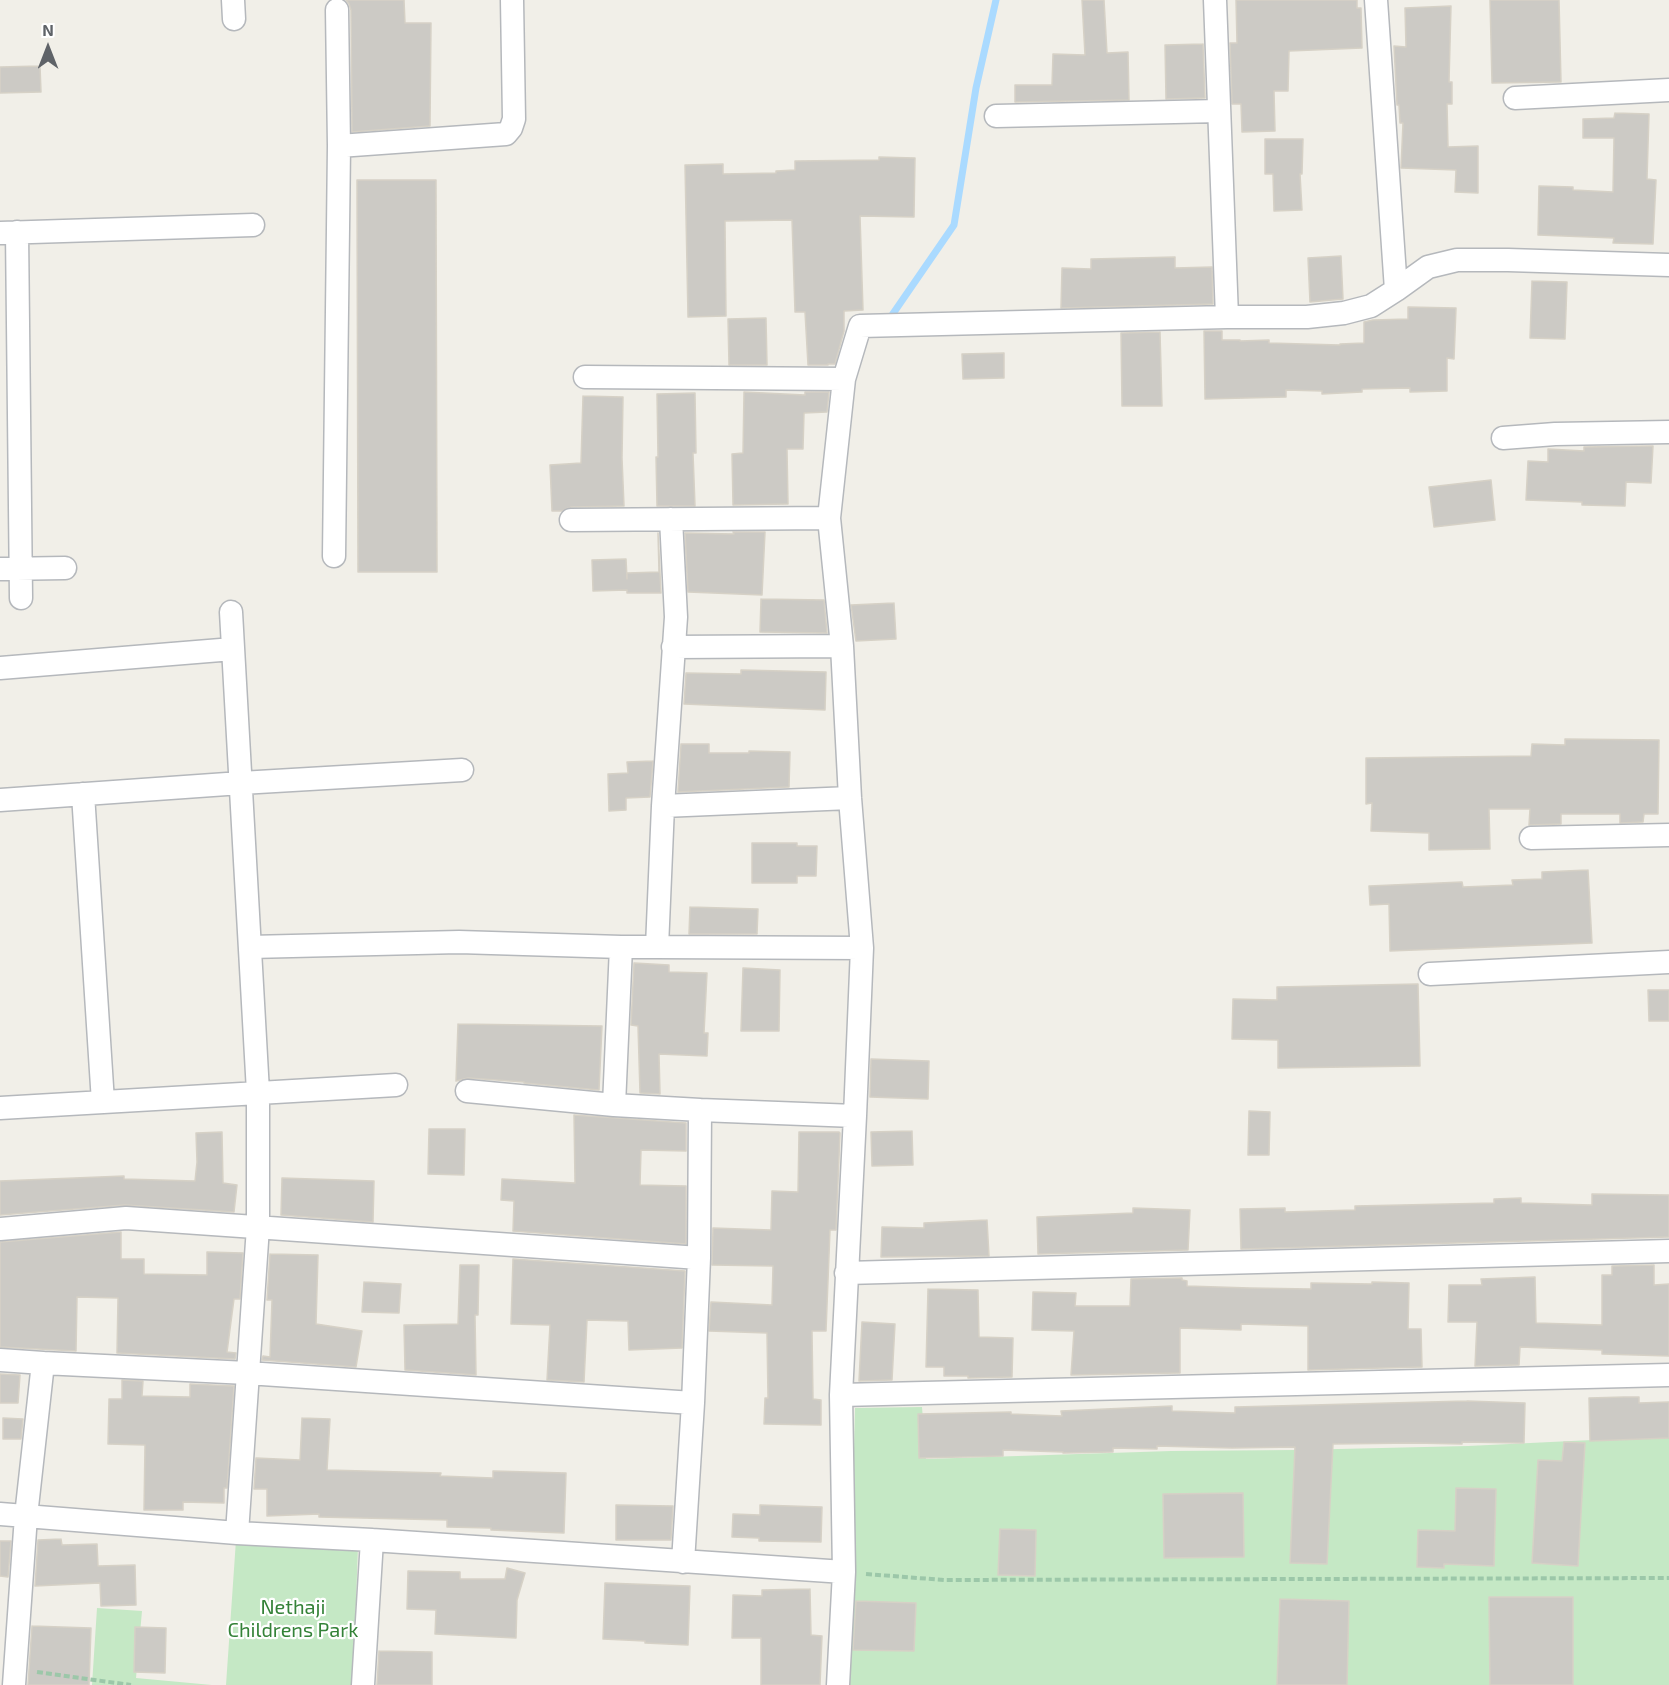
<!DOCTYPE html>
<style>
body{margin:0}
#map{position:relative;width:1669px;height:1685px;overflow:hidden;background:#f1efe8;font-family:"Exo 2",sans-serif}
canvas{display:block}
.north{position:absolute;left:18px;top:18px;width:60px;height:60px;-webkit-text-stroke:4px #fff;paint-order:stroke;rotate:0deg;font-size:16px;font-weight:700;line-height:24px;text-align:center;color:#5f6368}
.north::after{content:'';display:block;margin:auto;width:21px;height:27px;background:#5f6368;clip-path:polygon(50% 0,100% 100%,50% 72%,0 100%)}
</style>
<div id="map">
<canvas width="1669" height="1685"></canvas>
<div class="north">N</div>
</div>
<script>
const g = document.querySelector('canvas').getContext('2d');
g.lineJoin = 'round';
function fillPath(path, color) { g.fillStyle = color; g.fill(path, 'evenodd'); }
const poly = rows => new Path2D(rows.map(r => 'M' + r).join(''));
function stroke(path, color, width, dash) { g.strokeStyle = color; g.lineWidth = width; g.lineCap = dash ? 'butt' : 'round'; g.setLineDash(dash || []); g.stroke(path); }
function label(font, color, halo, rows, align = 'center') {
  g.font = font + ' "Exo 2",sans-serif'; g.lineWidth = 4.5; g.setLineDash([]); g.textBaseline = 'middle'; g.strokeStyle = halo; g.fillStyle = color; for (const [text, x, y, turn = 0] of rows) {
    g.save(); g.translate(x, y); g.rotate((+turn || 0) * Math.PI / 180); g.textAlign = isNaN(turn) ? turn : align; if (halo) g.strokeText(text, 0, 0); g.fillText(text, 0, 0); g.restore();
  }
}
const green = poly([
 [922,1407,926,1459,1171,1451,1295,1450,1468,1446,1592,1440,1669,1438,1669,1685,848,1685,855,1408],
 [236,1540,358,1546,353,1685,226,1685],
 [97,1608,142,1611,136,1678,212,1685,92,1685]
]);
const stream = poly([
 [890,318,954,225,976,88,996,0]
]);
const building = poly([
 [346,0,404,0,405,23,431,23,430,126,352,132,351,10,349,4,346,0],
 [1082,0,1104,0,1107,53,1128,52,1129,100,1015,102,1015,85,1052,85,1053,54,1085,55,1082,0],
 [1236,0,1357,0,1357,8,1361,8,1362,48,1289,51,1288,91,1274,91,1275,131,1242,132,1241,104,1232,104,1230,43,1237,43,1236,0],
 [1490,0,1559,0,1561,82,1492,83,1490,0],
 [1451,6,1449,82,1452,82,1452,104,1447,104,1448,147,1478,146,1478,193,1455,192,1456,170,1401,168,1403,123,1400,123,1399,105,1397,105,1394,46,1406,47,1405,8,1451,6],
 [1203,44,1205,98,1166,99,1165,45,1203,44],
 [40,66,41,92,0,93,0,67,40,66],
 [1615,113,1649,114,1647,179,1656,180,1653,244,1613,243,1614,238,1538,235,1539,186,1573,187,1573,190,1613,192,1614,138,1583,138,1583,119,1614,118,1615,113],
 [1265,139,1303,139,1302,174,1300,174,1302,210,1274,211,1273,174,1265,174,1265,139],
 [879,157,915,158,914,217,860,216,863,310,844,311,844,331,835,364,828,364,828,365,808,365,805,312,795,312,792,220,725,221,726,316,688,317,685,165,723,164,723,174,776,173,776,171,795,170,795,161,879,160,879,157],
 [357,180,436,180,437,572,358,572,357,180],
 [1341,256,1343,299,1310,302,1308,258,1341,256],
 [1175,257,1175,268,1212,267,1213,304,1061,308,1062,268,1091,269,1091,259,1175,257],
 [1532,281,1567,282,1565,339,1530,338,1532,281],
 [1408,307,1456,308,1454,359,1447,358,1447,391,1410,392,1410,388,1362,389,1362,392,1322,394,1322,391,1286,390,1286,397,1205,399,1204,331,1222,331,1222,340,1240,340,1240,341,1269,340,1269,343,1340,345,1340,344,1364,343,1364,322,1373,320,1408,319,1408,307],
 [766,318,767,365,729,365,728,319,766,318],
 [1160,332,1162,406,1122,406,1121,333,1160,332],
 [1004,353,1004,378,963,379,962,354,1004,353],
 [744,392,805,395,805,392,829,392,827,412,804,413,803,449,787,449,788,504,733,505,732,454,743,453,744,392],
 [695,393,696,453,693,453,695,506,657,506,656,457,658,457,657,394,695,393],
 [583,396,623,397,622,458,624,506,571,507,562,511,552,511,550,465,581,463,583,396],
 [1650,446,1653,446,1651,483,1626,482,1625,506,1582,505,1582,502,1526,500,1528,461,1548,462,1548,449,1584,451,1584,447,1650,446],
 [1491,480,1495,520,1434,527,1429,487,1491,480],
 [733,532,765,532,762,595,688,592,685,533,734,534,733,532],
 [658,533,661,593,627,593,627,590,593,591,592,560,626,559,627,579,627,573,659,572,658,533],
 [761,599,824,600,827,633,760,632,761,599],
 [894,603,896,639,856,641,851,605,894,603],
 [741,670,826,672,825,710,684,704,686,673,741,674,741,670],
 [1565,739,1659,740,1658,814,1644,814,1643,822,1620,823,1620,814,1561,814,1561,824,1529,825,1530,809,1489,809,1490,849,1429,850,1429,833,1371,831,1372,803,1366,804,1366,758,1531,756,1532,744,1565,745,1565,739],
 [681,744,709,744,709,753,749,753,749,751,790,752,789,787,678,792,681,744],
 [653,761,650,797,626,798,626,810,609,811,608,774,628,773,627,762,653,761],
 [752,843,797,843,797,846,817,846,816,876,797,876,797,883,752,883,752,843],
 [1588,870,1592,943,1390,951,1389,904,1370,905,1369,886,1462,882,1463,887,1513,885,1512,880,1542,879,1542,872,1588,870],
 [690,907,758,909,757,934,689,934,690,907],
 [634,963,669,965,669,972,707,973,704,1033,708,1033,707,1056,659,1054,660,1094,640,1093,638,1026,631,1025,634,963],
 [743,968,780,970,779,1031,741,1031,743,968],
 [1418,984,1420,1066,1278,1068,1278,1040,1232,1039,1233,999,1277,1000,1277,987,1418,984],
 [1648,990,1669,990,1669,1021,1649,1021,1648,990],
 [458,1024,602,1026,599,1090,524,1083,524,1082,468,1078,456,1081,458,1024],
 [871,1059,929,1061,928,1099,870,1097,871,1059],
 [1249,1111,1270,1112,1269,1155,1248,1155,1249,1111],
 [574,1115,686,1123,686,1151,641,1150,640,1185,686,1186,686,1244,513,1231,514,1201,501,1200,502,1179,575,1183,574,1115],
 [429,1129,465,1129,464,1175,428,1174,429,1129],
 [912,1131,913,1165,872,1166,871,1132,912,1131],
 [222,1132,223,1183,237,1185,234,1212,125,1205,0,1215,0,1181,124,1176,124,1179,195,1181,197,1162,196,1133,222,1132],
 [799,1132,839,1132,840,1133,836,1230,830,1230,826,1331,812,1331,813,1399,821,1400,821,1425,764,1424,765,1398,768,1398,767,1333,709,1331,711,1302,772,1305,773,1266,712,1265,713,1228,771,1230,772,1191,798,1192,799,1132],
 [282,1178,374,1181,373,1222,281,1215,282,1178],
 [1592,1194,1669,1195,1669,1237,1241,1249,1240,1209,1285,1208,1285,1212,1355,1210,1355,1206,1494,1203,1494,1199,1521,1198,1521,1203,1592,1205,1592,1194],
 [1133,1208,1190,1210,1188,1250,1038,1254,1037,1217,1133,1213,1133,1208],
 [987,1220,989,1256,881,1257,882,1227,924,1228,924,1223,987,1220],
 [121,1232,121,1259,144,1259,144,1274,207,1275,207,1252,243,1253,240,1299,234,1299,227,1352,236,1353,235,1359,117,1353,118,1298,77,1297,76,1351,0,1347,0,1242,121,1232],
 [270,1254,318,1255,316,1324,362,1331,356,1367,262,1360,263,1356,270,1357,272,1300,267,1300,270,1254],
 [513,1259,685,1271,682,1348,629,1350,628,1321,587,1320,584,1382,547,1380,550,1325,511,1324,513,1259],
 [460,1265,479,1265,478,1315,475,1315,476,1375,405,1370,404,1325,458,1324,460,1265],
 [1654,1265,1654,1285,1669,1284,1669,1356,1602,1354,1602,1350,1520,1347,1519,1365,1475,1366,1477,1322,1448,1322,1449,1285,1482,1285,1481,1279,1535,1277,1536,1323,1602,1325,1602,1275,1612,1275,1612,1266,1654,1265],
 [1182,1278,1182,1280,1187,1281,1187,1286,1250,1288,1311,1289,1311,1283,1372,1284,1372,1282,1409,1283,1408,1329,1421,1329,1422,1367,1308,1370,1308,1326,1241,1324,1241,1330,1180,1328,1180,1373,1071,1375,1074,1331,1032,1330,1033,1292,1076,1293,1075,1306,1130,1306,1131,1279,1182,1278],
 [364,1282,401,1284,399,1313,362,1312,364,1282],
 [928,1289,978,1290,979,1337,1013,1338,1012,1377,968,1378,968,1376,944,1376,944,1367,926,1367,928,1289],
 [862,1322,895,1324,892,1380,859,1381,862,1322],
 [0,1374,20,1375,18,1403,0,1403,0,1374],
 [122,1380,143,1381,142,1396,190,1397,190,1384,234,1386,227,1488,224,1488,224,1503,183,1502,183,1510,144,1510,145,1445,108,1444,109,1399,122,1399,122,1380],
 [1624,1397,1639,1397,1639,1403,1669,1402,1669,1438,1590,1441,1589,1398,1624,1397],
 [1467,1401,1525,1403,1524,1443,1462,1442,1462,1444,1415,1443,1333,1444,1327,1564,1290,1563,1295,1447,1232,1448,1157,1446,1157,1449,1113,1448,1113,1452,1063,1453,1063,1452,1003,1450,1003,1456,919,1458,918,1414,1011,1412,1011,1414,1062,1416,1061,1411,1172,1406,1172,1411,1235,1413,1235,1407,1467,1401],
 [3,1418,23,1419,21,1439,3,1439,3,1418],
 [302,1418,330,1419,327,1470,441,1473,440,1476,493,1478,493,1471,566,1473,564,1533,491,1530,491,1528,447,1527,447,1520,319,1517,319,1514,267,1516,267,1489,254,1489,256,1458,300,1460,302,1418],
 [1564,1442,1585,1443,1578,1566,1532,1563,1538,1460,1562,1461,1564,1442],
 [1456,1488,1496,1489,1494,1566,1444,1564,1444,1568,1417,1567,1418,1530,1455,1531,1456,1488],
 [1243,1493,1244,1557,1164,1558,1163,1494,1243,1493],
 [616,1505,673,1506,671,1540,616,1540,616,1505],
 [760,1505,822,1507,821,1542,759,1541,759,1538,732,1537,733,1514,760,1515,760,1505],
 [1000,1529,1036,1530,1035,1576,998,1575,1000,1529],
 [61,1539,62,1545,97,1544,98,1566,135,1565,136,1605,101,1606,100,1583,35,1586,38,1540,61,1539],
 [0,1541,11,1541,8,1577,0,1576,0,1541],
 [507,1568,525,1573,517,1600,516,1638,435,1634,436,1610,407,1609,408,1571,460,1572,460,1579,505,1579,507,1568],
 [605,1583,690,1586,688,1645,645,1643,645,1641,603,1639,605,1583],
 [810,1589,811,1635,822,1636,820,1685,761,1685,761,1638,732,1638,733,1595,762,1596,762,1590,810,1589],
 [1489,1597,1573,1597,1573,1685,1490,1685,1489,1597],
 [1280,1599,1349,1601,1347,1685,1277,1685,1280,1599],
 [856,1601,916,1603,914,1651,853,1650,856,1601],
 [32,1626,91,1628,89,1685,28,1685,32,1626],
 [135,1627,166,1628,165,1673,134,1672,135,1627],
 [379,1651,432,1652,432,1685,377,1685,379,1651]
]);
const path = poly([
 [866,1574,944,1580,1669,1578],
 [37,1672,131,1685]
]);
const minor = poly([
 [233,0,234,19],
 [1376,0,1396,290,1428,267,1457,260,1508,260,1669,265],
 [337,10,339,146],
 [1515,98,1669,90],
 [996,116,1219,111],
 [17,232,21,598],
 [0,233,253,225],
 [1227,317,1307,317,1344,313,1371,306,1396,290],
 [585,377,844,379],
 [1503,438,1555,434,1669,432],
 [829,518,844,379,860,326,1227,317,1215,0],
 [671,519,676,617,663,806,657,947,862,948],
 [571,520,829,518,842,646,850,798,862,948,855,1116],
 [334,556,339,146,506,134,511,128,514,119,512,0],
 [0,569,65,568],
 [231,612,258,1092,258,1227,237,1533],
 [673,647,842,646],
 [0,668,233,649],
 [83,794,103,1102],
 [0,800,241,783,462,770],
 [663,806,850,798],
 [1531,838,1669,835],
 [250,947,459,942,621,947],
 [1430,974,1669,962],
 [467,1091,614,1105,700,1110,699,1258],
 [614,1105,621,947,657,947],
 [0,1108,396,1085],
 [700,1110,855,1116,841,1395],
 [0,1229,126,1218,699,1258,693,1403],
 [846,1273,1669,1251],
 [0,1360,43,1363,26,1516,14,1685],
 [43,1363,247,1373,693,1403,683,1562],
 [0,1514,237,1533,372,1540,844,1572],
 [363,1685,372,1540],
 [838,1685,844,1572,841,1395,1669,1375]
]);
const parkNames = [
 ["Nethaji",293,1607],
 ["Childrens Park",293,1630]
];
fillPath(green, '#c5e8c5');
stroke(stream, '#aadaff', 7);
fillPath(building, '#cccac5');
stroke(building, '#d6d1c6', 1.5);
stroke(minor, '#b5b8bc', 25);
stroke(path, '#9cc7a9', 4, [6, 3]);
stroke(minor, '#fff', 22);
label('20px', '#348238', '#fff', parkNames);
</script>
